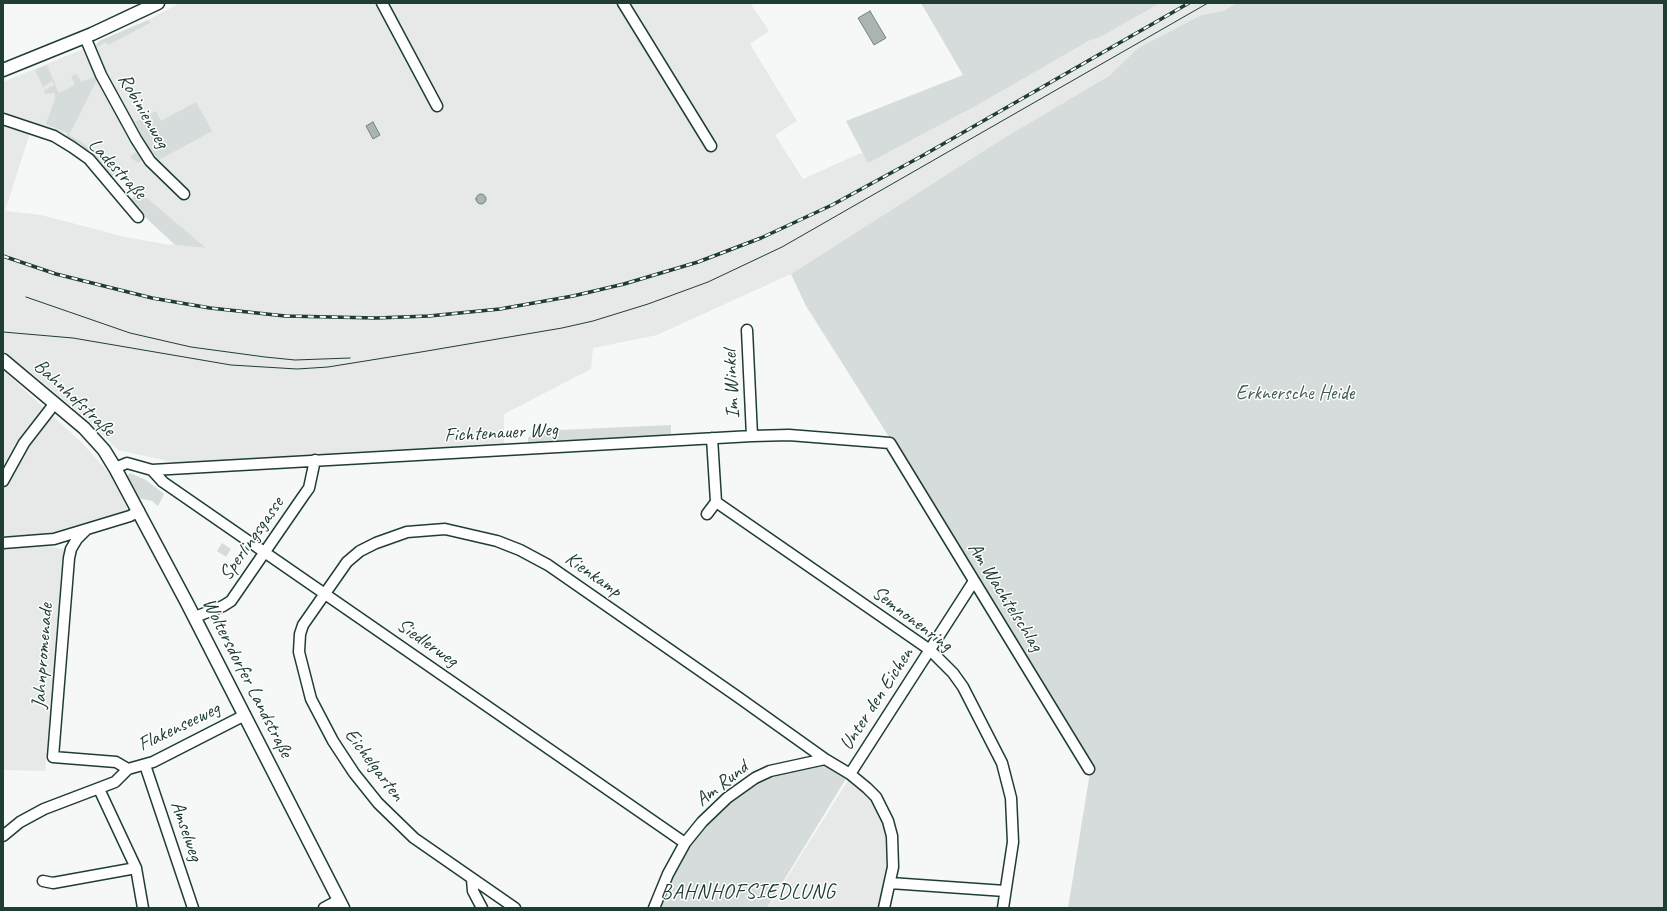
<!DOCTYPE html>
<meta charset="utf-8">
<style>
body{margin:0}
#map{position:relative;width:1667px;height:911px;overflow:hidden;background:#f6f7f7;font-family:Caveat,sans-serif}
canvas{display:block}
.frame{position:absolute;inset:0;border:4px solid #1f3d34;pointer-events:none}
</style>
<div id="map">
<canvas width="1667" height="911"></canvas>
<div class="frame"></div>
</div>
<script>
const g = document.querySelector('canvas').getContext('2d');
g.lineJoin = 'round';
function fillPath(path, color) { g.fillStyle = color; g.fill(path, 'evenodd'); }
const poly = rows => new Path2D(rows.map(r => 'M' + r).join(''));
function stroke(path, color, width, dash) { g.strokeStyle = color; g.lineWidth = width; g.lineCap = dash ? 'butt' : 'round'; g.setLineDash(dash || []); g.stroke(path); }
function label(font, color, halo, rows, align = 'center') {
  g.font = font + ' Caveat,sans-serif'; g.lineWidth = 3; g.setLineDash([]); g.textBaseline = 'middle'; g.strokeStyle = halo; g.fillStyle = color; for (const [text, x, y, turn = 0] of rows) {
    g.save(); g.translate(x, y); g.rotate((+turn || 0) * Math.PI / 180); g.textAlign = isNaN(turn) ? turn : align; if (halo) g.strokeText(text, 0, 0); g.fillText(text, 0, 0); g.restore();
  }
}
const built = poly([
 [180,3,750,3,769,31,750,44,797,121,775,135,803,179,854,156,909,136,1147,3,1237,3,1223,11,1201,15,1138,48,1109,76,1004,138,791,274,657,335,593,348,591,369,504,414,504,448,186,465,118,450,91,423,29,371,3,351,3,123,30,133,5,211,41,215,125,237,165,244,205,248,82,142,69,135,66,137,3,113,3,82,127,31],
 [3,370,81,442,93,455,109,473,128,510,122,516,37,543,65,550,67,558,45,771,3,770],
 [850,777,873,799,885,823,890,848,889,873,880,908,768,908]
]);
const green = poly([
 [921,3,1160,3,1100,37,1090,40,979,104,868,163,846,121,963,75],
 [1237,3,1664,3,1664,908,1068,908,1091,766,891,440,806,306,791,274,1004,138,1109,76,1138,48,1201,15,1223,11],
 [148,20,150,23,108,45,106,42,95,48,99,41],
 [47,65,59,93,75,85,71,76,77,74,81,82,95,77,97,80,69,135,82,142,117,172,111,177,93,156,80,144,66,137,68,133,46,124,55,99,55,93,45,94,44,90,54,85,52,81,43,87,35,70],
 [196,102,212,131,159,160,151,152,135,122,156,111,161,121],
 [136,152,142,160,138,163,130,157],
 [140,192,206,248,175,245,128,201],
 [671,425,671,437,528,445,528,438,536,431],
 [130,473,146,480,164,494,158,506,152,501,138,498,127,476],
 [222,543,231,549,226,557,217,551],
 [813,765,828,766,847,777,767,908,658,908,682,855,700,831,725,803,763,778]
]);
const water = poly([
 [870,11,886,38,874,45,858,18,870,11],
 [373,122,380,135,373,139,366,126,373,122],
 '476 199a5 5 0 1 1 10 0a5 5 0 1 1-10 0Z'
]);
const minor = poly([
 [382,3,437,106],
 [623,3,711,146],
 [85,37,101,75,136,139,150,161,184,194],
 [3,119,54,136,72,147,89,159,138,217],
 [747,330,752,436],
 [712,438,716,502,930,650,953,673,963,687,1002,763,1011,798,1013,842,1003,908],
 [115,468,127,463,152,470,752,436,789,435,890,443,1089,769],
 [152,470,163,482,685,843],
 [3,481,24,443,55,403],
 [707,514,716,502],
 [86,530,77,539,71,549,69,558,53,757,116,762,128,769],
 [3,543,54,539,130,516,139,511],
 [195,617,223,606,231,601,304,495,309,488,315,460],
 [145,765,193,908],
 [850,774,974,581],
 [99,789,136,868,143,908],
 [3,836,20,822,44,809,115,782,128,769,153,762,245,715],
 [472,879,473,891,482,908],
 [43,881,53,883,136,868],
 [890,883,1005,891],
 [324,908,339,900],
 [515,908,414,838,378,803,354,773,333,741,311,699,299,652,300,634,303,625,347,562,360,551,376,543,407,532,445,529,497,541,520,550,548,565,738,697,825,759],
 [654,908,668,874,685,843,702,822,727,798,755,778,770,771,825,759,850,774,867,788,876,797,888,821,892,836,893,867,884,908]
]);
const major = poly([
 [3,70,92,34,158,3],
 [3,360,84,428,104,450,115,468,187,603,343,908]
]);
const tram = poly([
 [26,297,130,333,191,347,265,357,295,360,350,358],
 [3,332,73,338,231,365,297,369,328,367,421,352,562,328,593,321,648,304,708,282,782,247,1208,3]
]);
const rail = poly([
 [3,256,56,274,152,298,210,308,285,316,376,318,429,316,500,309,573,296,624,284,698,262,761,238,832,205,922,156,1189,3]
]);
const streetNames = [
 ["Robinienweg",143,111,60],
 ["Ladestraße",117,169,47],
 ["Im Winkel",732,384,-93],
 ["Bahnhofstraße",74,398,43],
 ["Fichtenauer Weg",501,433,-3],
 ["Sperlingsgasse",252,539,-55],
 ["Kienkamp",593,575,35],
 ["Am Wachtelschlag",1005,597,58],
 ["Semnonenring",912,619,37],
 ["Siedlerweg",427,643,35],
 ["Jahnpromenade",43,656,-86],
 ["Woltersdorfer Landstraße",247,678,63],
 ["Unter den Eichen",877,699,-57],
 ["Flakenseeweg",179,727,-26],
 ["Eichelgarten",374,765,53],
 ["Am Rund",722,784,-38],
 ["Amselweg",186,831,71]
];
const parkNames = [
 ["Erknersche Heide",1295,394]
];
const neighbourhoodNames = [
 ["BAHNHOFSIEDLUNG",748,892]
];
fillPath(built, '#e6e9e8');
fillPath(green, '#d6dcdb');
fillPath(water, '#aab5b1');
stroke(water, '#72857f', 1);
stroke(minor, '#1f3d34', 13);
stroke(major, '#1f3d34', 15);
stroke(minor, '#fff', 10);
stroke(major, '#fff', 12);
stroke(tram, '#1f3d34', 1);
stroke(rail, '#1f3d34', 3.5);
stroke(rail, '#fff', 2, [6]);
label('20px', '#1f3d34', '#fff', streetNames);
label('20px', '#445d55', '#fff', parkNames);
g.letterSpacing = '1px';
label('21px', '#1f3d34', '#fff', neighbourhoodNames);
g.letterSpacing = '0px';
</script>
